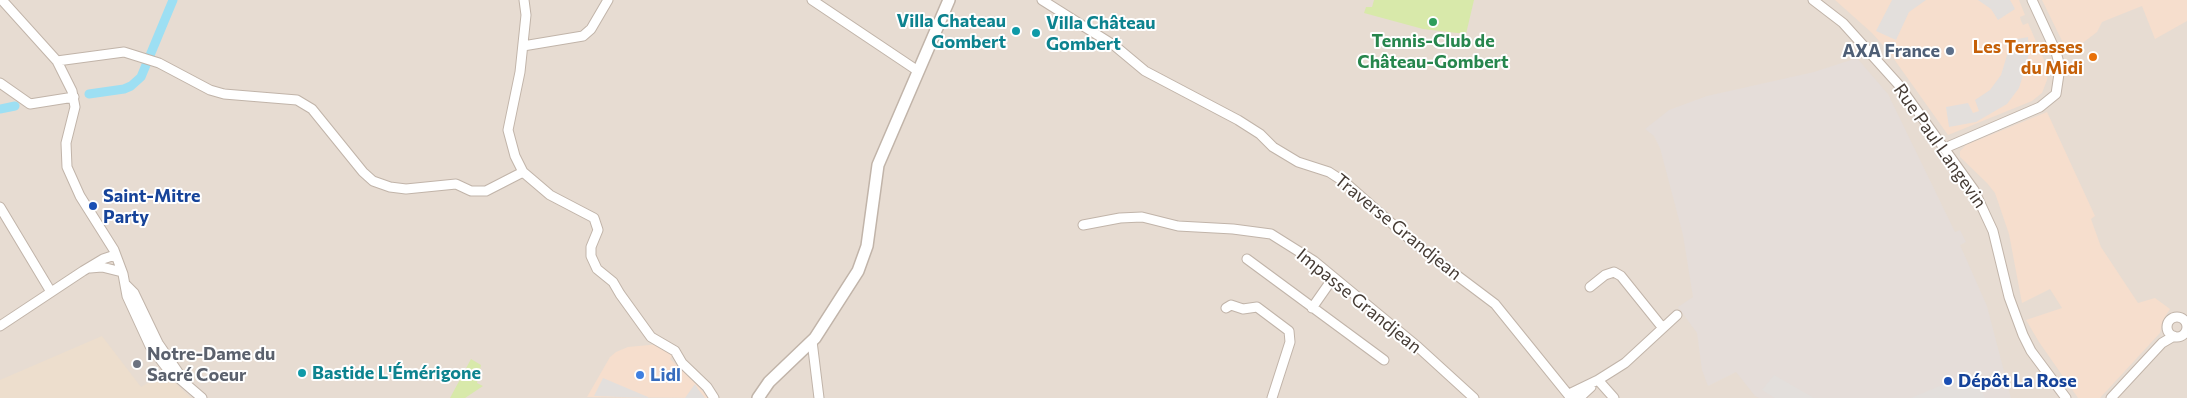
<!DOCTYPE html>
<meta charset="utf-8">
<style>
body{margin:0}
canvas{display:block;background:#f3ece4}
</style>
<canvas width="2187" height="398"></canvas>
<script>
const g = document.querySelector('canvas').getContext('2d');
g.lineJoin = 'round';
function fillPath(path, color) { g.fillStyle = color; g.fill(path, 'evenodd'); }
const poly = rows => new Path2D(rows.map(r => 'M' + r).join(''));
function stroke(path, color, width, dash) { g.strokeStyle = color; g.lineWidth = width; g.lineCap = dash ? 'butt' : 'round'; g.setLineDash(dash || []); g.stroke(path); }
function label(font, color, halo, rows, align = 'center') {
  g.font = font + ' Commissioner,sans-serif'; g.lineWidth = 4; g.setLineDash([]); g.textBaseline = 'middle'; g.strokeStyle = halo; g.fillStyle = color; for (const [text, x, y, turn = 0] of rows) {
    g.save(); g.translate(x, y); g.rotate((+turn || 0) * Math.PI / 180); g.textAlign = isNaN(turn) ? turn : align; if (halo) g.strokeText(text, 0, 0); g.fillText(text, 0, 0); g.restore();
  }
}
const residential = poly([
 [0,0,2187,0,2187,398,0,398]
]);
const commercial = poly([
 [1835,0,2019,0,2025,15,2020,17,2021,21,2023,25,2028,23,2048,69,2047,80,2042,93,2032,101,1948,135,1889,52,1872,33],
 [2042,0,2187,0,2187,21,2155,39,2142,6,2102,22,2097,32,2071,52,2066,49],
 [2047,112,2095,216,2091,219,2101,247,2138,303,2155,298,2170,309,2163,320,2160,333,2100,398,2078,398,2039,342,2026,320,2062,308,2050,289,2022,303,2009,234,1995,193,1987,183,1960,157,1960,151,1966,145],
 [660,344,675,352,670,359,697,384,708,398,587,397,610,357,616,352,628,347]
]);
const industrial = poly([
 [1857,58,1888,94,1955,232,1960,230,1966,242,1960,245,1987,306,2011,398,1759,398,1755,396,1736,372,1708,386,1702,370,1697,333,1678,307,1693,297,1683,235,1660,148,1654,136,1645,129,1669,110,1707,96,1814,72]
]);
const education = poly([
 [102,336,141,387,165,373,191,398,0,398,0,380]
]);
const green = poly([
 [1374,0,1474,0,1466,34,1423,29,1364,13,1366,7,1372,7],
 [471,359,481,365,477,383,483,386,465,398,450,398]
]);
const parking = poly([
 [1892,0,1926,0,1909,12,1896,40,1876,31],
 [1978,0,2010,0,2015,9,1998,20,1991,9],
 [2028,37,2029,53,2025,69,2019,88,2007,104,1976,122,1949,127,1946,107,1968,103,1973,113,1979,111,1975,100,1990,90,2001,75,2008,52,2007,41],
 [1969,374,1973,383,1977,381,1985,398,1911,398],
 [1774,375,1814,398,1775,398,1762,390],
 [603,378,648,397,648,398,594,396],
 [695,384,698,389,705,398,685,398]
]);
const canal = poly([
 [89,94,124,89,131,86,141,77,173,0],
 [0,109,15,106]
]);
const minor = poly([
 [2,0,57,61,72,91,75,107,66,143,67,167,80,196,114,250,123,274,127,296,150,346,166,367,202,398],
 [524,0,526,15,520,72,508,130,515,156,523,172,550,195,594,218,598,230,591,247,591,256,597,269,613,282,620,294,651,337,675,351,682,363,707,387,714,398],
 [812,0,918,71],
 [1042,0,1115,46,1145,71,1238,120,1260,134,1273,147,1298,162,1329,172,1346,183,1414,243,1495,304,1571,398],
 [1813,0,1843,23,1898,84,1974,190,1993,231,2009,297,2023,335,2031,351,2066,398],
 [523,46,583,36,591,29,608,0],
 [57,61,124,52,159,63,210,90,224,94,297,100,312,109,363,172,373,181,390,187,406,189,456,184,471,191,486,191,523,172],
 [0,83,30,104,74,97],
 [1945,148,2040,107,2056,94,2060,67,2056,52,2032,0],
 [0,207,51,292],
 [1083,225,1120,218,1142,217,1178,226,1233,229,1271,234,1314,261,1418,347,1474,398],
 [1247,259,1384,360],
 [90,268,102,267,122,272],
 [125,284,134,293,158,343,180,375],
 [1590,287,1605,275,1614,272,1621,276,1662,327],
 [1226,308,1231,305,1243,309,1257,307,1289,331,1290,342,1272,398],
 [1312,308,1333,278],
 '2167 327a10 10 0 1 1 20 0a10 10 0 1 1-20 0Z',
 [0,326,83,271,103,259,115,255],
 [812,341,819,398],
 [1598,380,1614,398],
 [1569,394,1598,380,1625,363,1677,315],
 [1579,398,1591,387],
 [2111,398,2162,343,2174,336]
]);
const tertiary = poly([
 [758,398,769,382,815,338,858,271,867,246,878,165,949,0]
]);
const markers = [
 [1433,22,5,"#2e9e5b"],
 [1016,31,5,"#0f9aa8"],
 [1036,33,5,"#0f9aa8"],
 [1950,51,5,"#5c6f8a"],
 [2093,57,5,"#e8710a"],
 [93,206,5,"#1a4fb4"],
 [137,364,5,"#6b7280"],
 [302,373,5,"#0f9aa8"],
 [640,375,5,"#3f7fe0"],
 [1948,381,5,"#1a4fb4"]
];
const cultureNames = [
 ["Villa Chateau",1006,21,"right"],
 ["Gombert",1006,42,"right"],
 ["Villa Château",1046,23],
 ["Gombert",1046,44],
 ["Bastide L'Émérigone",312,373]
];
const leisureNames = [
 ["Tennis-Club de",1433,41],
 ["Château-Gombert",1433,62]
];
const foodNames = [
 ["Les Terrasses",2083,47],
 ["du Midi",2083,68]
];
const serviceNames = [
 ["AXA France",1940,51]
];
const streetNames = [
 ["Rue Paul Langevin",1940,146,55],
 ["Traverse Grandjean",1398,227,39],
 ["Impasse Grandjean",1359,301,39]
];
const transitNames = [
 ["Saint-Mitre",103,196],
 ["Party",103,217],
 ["Dépôt La Rose",1958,381]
];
const worshipNames = [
 ["Notre-Dame du",147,354],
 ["Sacré Coeur",147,375]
];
const shopNames = [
 ["Lidl",650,375]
];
fillPath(residential, '#e7dcd2');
fillPath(commercial, '#f6decd');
fillPath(industrial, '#e5ddd9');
fillPath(education, '#eddecd');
fillPath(green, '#d8e9aa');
fillPath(parking, '#e3dfdc');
stroke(canal, '#9ddff3', 9);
stroke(minor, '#c1b4a9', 11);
stroke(tertiary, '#c1b4a9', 14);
stroke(minor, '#fff', 9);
stroke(tertiary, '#fff', 11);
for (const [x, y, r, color] of markers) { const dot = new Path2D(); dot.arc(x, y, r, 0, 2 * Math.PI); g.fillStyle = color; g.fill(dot); stroke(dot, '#fff', 2); }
label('bold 18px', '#0d838f', '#fff', cultureNames, 'left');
label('bold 18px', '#27864d', '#fff', leisureNames);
label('bold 18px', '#c56008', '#fff', foodNames, 'right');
label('bold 18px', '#4e5e75', '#fff', serviceNames, 'right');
label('18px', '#453b34', '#fff', streetNames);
label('bold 18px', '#164399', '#fff', transitNames, 'left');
label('bold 18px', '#5b616d', '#fff', worshipNames, 'left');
label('bold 18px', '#366cbe', '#fff', shopNames, 'left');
</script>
